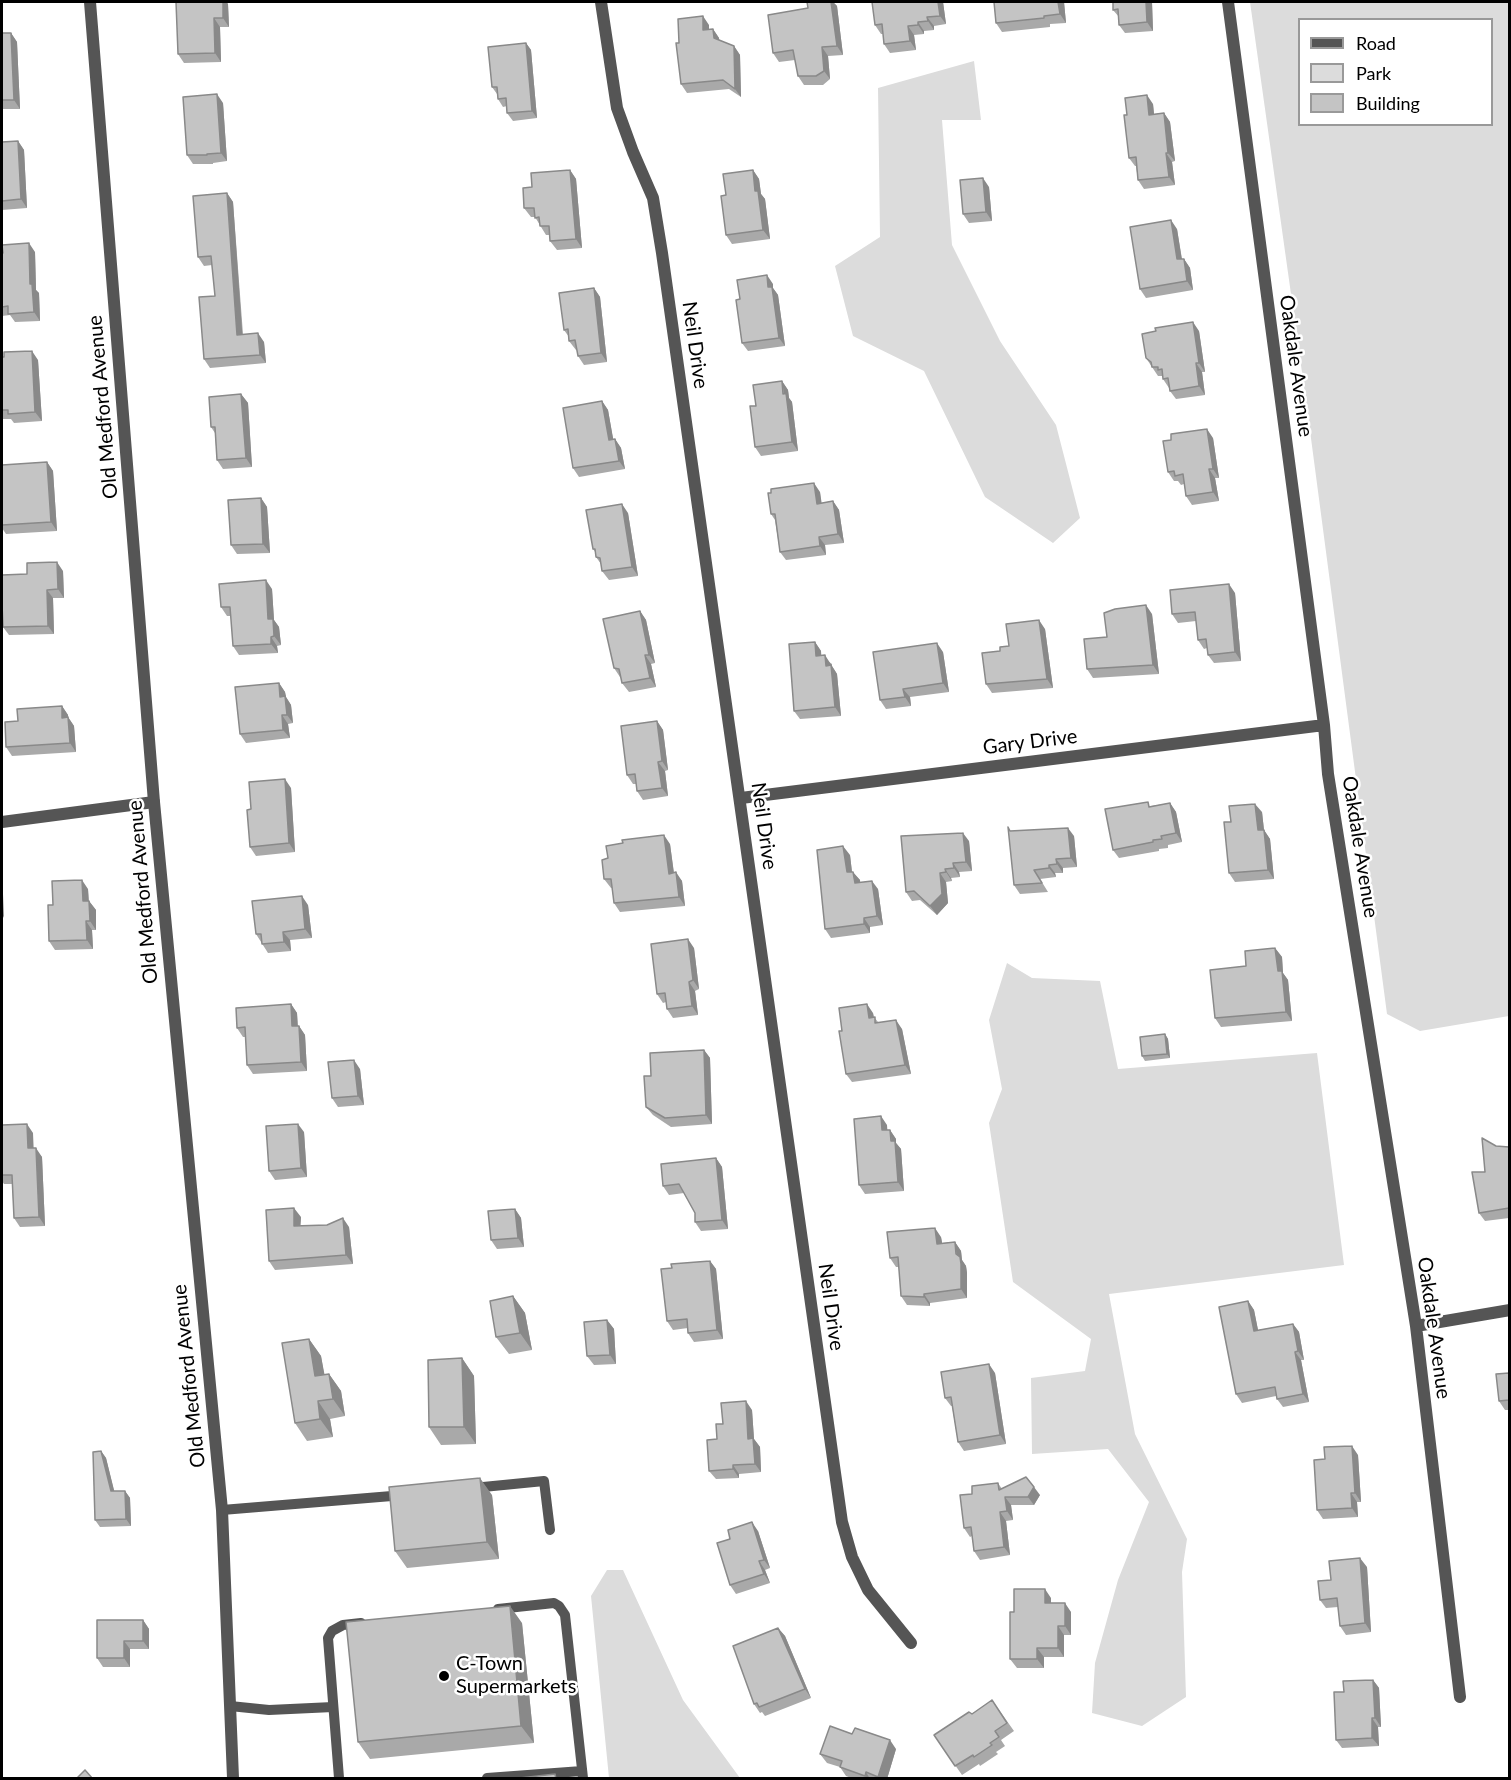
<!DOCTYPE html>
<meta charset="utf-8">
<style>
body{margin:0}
#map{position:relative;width:1511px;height:1780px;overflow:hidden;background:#fff;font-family:Lato,sans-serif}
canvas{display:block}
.frame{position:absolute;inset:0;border:3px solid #000;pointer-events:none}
.legend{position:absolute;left:1298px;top:18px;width:195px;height:108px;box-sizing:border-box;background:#fff;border:2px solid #999;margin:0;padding:8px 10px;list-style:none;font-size:18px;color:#000}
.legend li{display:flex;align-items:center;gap:12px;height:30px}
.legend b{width:30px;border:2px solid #999}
</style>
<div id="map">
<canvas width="1511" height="1780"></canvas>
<div class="frame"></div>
<ul class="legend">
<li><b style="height:8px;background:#555"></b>Road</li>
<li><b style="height:16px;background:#dcdcdc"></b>Park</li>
<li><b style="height:16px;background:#c4c4c4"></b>Building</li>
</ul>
</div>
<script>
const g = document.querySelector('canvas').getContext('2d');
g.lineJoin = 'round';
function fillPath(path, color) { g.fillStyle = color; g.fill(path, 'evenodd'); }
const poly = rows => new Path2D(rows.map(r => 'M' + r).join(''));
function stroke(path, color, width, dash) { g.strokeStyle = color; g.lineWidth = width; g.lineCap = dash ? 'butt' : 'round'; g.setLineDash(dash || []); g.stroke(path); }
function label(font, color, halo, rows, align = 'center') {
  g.font = font + ' Lato,sans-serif'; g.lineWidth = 5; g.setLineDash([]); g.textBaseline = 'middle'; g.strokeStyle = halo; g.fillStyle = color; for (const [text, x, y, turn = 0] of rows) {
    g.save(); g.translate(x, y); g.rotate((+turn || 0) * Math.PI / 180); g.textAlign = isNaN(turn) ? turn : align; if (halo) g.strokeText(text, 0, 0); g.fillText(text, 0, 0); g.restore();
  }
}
const green = poly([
 [1250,2,1509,2,1509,1016,1420,1031,1387,1014,1307,408],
 [1300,20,1492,20,1492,124,1300,124],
 [974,61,981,120,942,120,952,245,1000,341,1056,425,1080,518,1053,543,985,497,924,371,853,336,835,266,880,237,878,88],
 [1007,963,1032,978,1100,981,1118,1069,1317,1053,1344,1265,1109,1294,1135,1434,1187,1539,1182,1572,1186,1697,1142,1726,1092,1713,1095,1663,1118,1580,1149,1502,1108,1449,1032,1454,1031,1378,1085,1371,1091,1339,1013,1282,989,1123,1002,1089,989,1020],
 [607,1570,623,1570,683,1700,740,1778,609,1778,591,1596]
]);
const service = poly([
 [473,1488,544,1481,550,1530],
 [222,1510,404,1495],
 [498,1609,554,1603,559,1606,565,1615,583,1778],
 [230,1706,269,1710,333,1707],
 [339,1778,328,1638,332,1631,343,1625,361,1623],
 [487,1778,582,1771]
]);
const minor = poly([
 [601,2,617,108,633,152,653,198,662,253,842,1522,852,1557,868,1590,911,1643],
 [1228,2,1324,725,1328,774,1416,1326,1460,1697],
 [741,798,1324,725],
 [2,822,154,802],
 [1416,1326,1510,1310]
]);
const tertiary = poly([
 [90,2,154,802,222,1510,233,1778]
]);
const wall = poly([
 [807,2,833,2,837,6,843,55,828,56,830,79,823,85,804,85,798,76,795,60,779,62,773,53,808,8],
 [943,2,946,24,934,26,934,30,924,31,924,34,914,35,916,50,890,53,884,44,883,34,881,34,875,25],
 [994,2,1064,2,1066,23,1050,24,1050,27,1002,32,996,23],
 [1111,2,1152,2,1153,31,1125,33,1119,25,1119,17,1113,10,1113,3],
 [228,4,229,27,220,27,221,62,184,63,178,54],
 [709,25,709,29,713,29,719,38,719,40,734,46,740,55,741,97,729,89,687,93,681,84,679,43],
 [2,33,11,33,17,42,20,109,2,109],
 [526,43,531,50,537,118,513,121,507,113,507,106,503,107,498,99,497,94,492,87],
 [223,103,227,161,213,163,213,164,193,164,187,155],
 [1153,104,1154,114,1164,113,1170,122,1175,161,1172,162,1175,185,1144,189,1138,180,1136,166,1135,166,1129,158,1127,115],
 [18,141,24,150,27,208,2,210,2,142],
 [570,170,576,179,582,248,557,250,550,241,550,235,546,235,535,217,531,217,524,208,532,187],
 [753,170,759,179,761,194,765,199,770,239,732,244,726,235],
 [989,187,992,221,969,223,963,214],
 [227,193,233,202,243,334,264,342,266,363,210,368,204,359,215,296,212,265,204,266,198,257],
 [1177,229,1182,259,1184,259,1190,268,1193,290,1146,298,1140,289],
 [35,252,36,290,39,293,40,321,15,322,10,315,2,316,2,253],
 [773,284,773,288,778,295,785,346,748,351,742,343,740,299],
 [594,288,600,297,607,362,584,365,578,356,577,350,576,350,569,341,569,337,564,330],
 [1199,331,1205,372,1202,372,1205,395,1176,399,1170,391,1169,388,1163,379,1163,376,1158,376,1146,358],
 [2,357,38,360,42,421,14,423,11,419,2,419],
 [782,381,788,390,789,398,792,402,798,451,761,456,755,447,756,406],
 [241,394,248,403,252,467,223,469,217,460,215,433,211,427],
 [602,401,608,410,613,439,615,439,621,448,625,469,579,477,573,468],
 [1213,438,1219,478,1215,478,1219,501,1192,505,1186,496,1184,484,1181,485,1178,481,1174,481,1168,472],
 [47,462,53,471,57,531,6,534,2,528,2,465],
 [820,492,821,503,833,501,839,510,844,543,825,545,826,555,786,560,780,552,775,520,771,514],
 [261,498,267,507,270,553,237,554,231,545],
 [628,513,638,576,609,580,602,571,601,564,596,557,596,553,593,549],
 [63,571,64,598,53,598,54,634,9,635,3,627,3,613,2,613,2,575,27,574],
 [272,589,274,620,279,627,281,645,277,646,278,653,239,655,233,646,231,616,227,616,221,607],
 [1235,593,1241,661,1214,663,1208,655,1207,648,1204,649,1198,640,1196,621,1178,623,1172,614],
 [640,611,646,620,655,663,651,664,656,687,629,692,622,683,621,677,620,677,614,668],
 [1152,614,1159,674,1093,678,1087,669,1107,637],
 [1045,629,1053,688,992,693,986,684,1000,651,1009,646],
 [815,642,821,651,821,656,832,664,832,666,837,674,841,716,800,719,794,711],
 [943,652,949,692,910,697,911,706,886,709,880,700],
 [279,683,285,692,286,697,291,705,293,723,288,724,290,738,246,743,240,734],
 [62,706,68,715,68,717,74,726,76,752,12,756,6,747,18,721],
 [657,721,663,730,668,770,665,771,668,796,643,800,637,791,636,784,633,784,627,775],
 [291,788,295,852,256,856,250,847,251,809],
 [1170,803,1176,812,1182,842,1168,845,1168,848,1159,849,1159,851,1119,858,1113,850,1151,806],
 [1262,812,1264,830,1270,839,1274,879,1235,882,1229,873,1231,822],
 [1011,831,1074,836,1077,867,1063,868,1063,873,1055,873,1056,877,1040,879,1048,892,1020,894,1014,885],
 [969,841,972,871,959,872,960,877,951,878,952,881,946,882,948,903,937,915,920,900,912,901,906,892],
 [670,844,674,873,682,881,685,906,620,912,614,903,612,888,611,888,604,879],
 [850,855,852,872,860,880,860,882,878,889,883,925,870,927,870,933,831,938,825,929],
 [88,889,89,901,96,910,96,930,92,930,93,949,55,950,49,941,53,905],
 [308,905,312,938,290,940,291,951,268,953,256,934],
 [694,948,699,989,695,991,698,1015,673,1018,667,1009,666,1002,663,1003,657,994],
 [1275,948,1282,957,1283,973,1288,980,1292,1021,1221,1027,1215,1018,1246,966],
 [291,1004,297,1013,298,1026,299,1026,305,1035,307,1071,253,1074,247,1065,246,1037,243,1037,237,1028],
 [873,1013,874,1017,878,1022,902,1029,911,1074,852,1082,846,1074,842,1031],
 [1165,1034,1168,1039,1170,1058,1145,1061,1142,1056],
 [704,1050,710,1058,712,1124,671,1127,653,1115,646,1107,651,1076],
 [360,1069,364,1105,338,1107,332,1098],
 [2,1125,33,1133,33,1148,42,1157,45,1226,20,1227,14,1218,12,1184,4,1184,2,1181],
 [887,1125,887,1130,890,1130,896,1139,896,1143,901,1149,904,1191,865,1194,859,1185],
 [304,1132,307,1177,275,1180,269,1171],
 [1496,1146,1509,1147,1509,1218,1485,1221,1479,1213,1485,1172],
 [716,1158,722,1167,728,1229,701,1231,695,1222,695,1213,684,1193,669,1195,663,1186],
 [515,1209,521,1218,524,1247,497,1249,491,1240],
 [301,1217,300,1226,327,1225,349,1227,353,1264,275,1270,269,1261],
 [941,1237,942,1243,955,1242,961,1251,962,1260,966,1266,967,1273,967,1298,930,1303,930,1306,907,1305,901,1296,899,1267,896,1267,890,1258],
 [710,1261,716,1269,723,1339,694,1342,688,1333,688,1328,673,1330,667,1321,672,1268],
 [513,1296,525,1313,532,1350,509,1354,496,1337],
 [1248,1301,1254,1310,1258,1330,1293,1324,1299,1332,1304,1360,1301,1360,1309,1402,1283,1407,1277,1399,1276,1396,1242,1403,1236,1394],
 [607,1320,614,1329,616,1364,594,1365,587,1356],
 [309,1339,321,1356,324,1374,329,1374,341,1391,345,1416,330,1419,333,1437,307,1441,295,1423],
 [462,1358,474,1376,476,1444,441,1445,429,1427],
 [995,1373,1006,1444,964,1451,958,1442,952,1406,951,1406,945,1398],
 [1509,1373,1509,1410,1505,1410,1499,1401],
 [752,1410,754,1439,760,1447,761,1472,739,1474,739,1478,716,1479,709,1471,717,1439,723,1424],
 [101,1451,106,1458,114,1491,125,1491,130,1498,131,1526,100,1527,95,1520],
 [1358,1455,1361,1502,1357,1502,1358,1517,1323,1519,1317,1510],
 [998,1483,1002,1489,1040,1495,1034,1505,1011,1505,1013,1520,1006,1521,1010,1555,980,1560,974,1551,972,1536,970,1537,964,1528,972,1494],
 [492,1495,499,1559,407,1568,395,1551],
 [758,1531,770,1568,765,1570,770,1583,736,1594,730,1585],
 [1367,1567,1371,1632,1346,1635,1340,1626,1338,1607,1326,1608,1320,1600,1331,1580],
 [1051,1598,1051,1603,1071,1612,1071,1635,1064,1635,1064,1657,1044,1657,1044,1668,1017,1668,1010,1659,1014,1612],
 [143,1620,149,1629,149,1649,130,1649,130,1667,103,1667,97,1658],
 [522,1623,534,1743,370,1759,358,1742],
 [778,1628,785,1636,811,1698,765,1716,762,1712,760,1713,754,1704],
 [1373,1680,1379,1688,1381,1727,1378,1727,1379,1746,1342,1748,1336,1740,1344,1692],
 [992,1700,1014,1731,1001,1740,1005,1746,996,1752,998,1754,980,1766,979,1764,962,1775,934,1735,972,1714],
 [896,1749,887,1779,854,1779,846,1776,840,1767,827,1763,820,1754]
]);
const shadedWall = poly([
 [223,2,227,2,228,4,229,27,223,18],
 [831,2,833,2,837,6,843,55,837,46],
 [938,2,943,2,946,24,940,16],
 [1058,2,1064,2,1066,23,1060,14],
 [1146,2,1152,2,1153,31,1147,22],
 [703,16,709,25,709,38,703,30],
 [927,17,934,26,934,30,928,21],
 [214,18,220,27,221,62,215,53],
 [918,22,924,31,924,34,918,25],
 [908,26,914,35,916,50,910,41],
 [713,29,719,38,720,47,714,38],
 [11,33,17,42,20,109,14,100],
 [526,43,531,50,537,118,532,111],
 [734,46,740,55,741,97,735,89],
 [822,47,828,56,830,79,824,71],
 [217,94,223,103,227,161,221,153],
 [1147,95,1153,104,1155,124,1149,115],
 [1164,113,1170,122,1175,161,1168,153],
 [18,141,24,150,27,208,21,199],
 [1166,153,1172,162,1175,185,1169,177],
 [570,170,576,179,582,248,576,239],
 [753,170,759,179,761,194,765,199,770,239,763,230,755,191],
 [983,178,989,187,992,221,986,212],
 [227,193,233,202,243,344,237,335],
 [1171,220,1177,229,1183,267,1177,259],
 [29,243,35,252,36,290,39,293,40,321,34,312,30,284],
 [1184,259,1190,268,1193,290,1187,281],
 [767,275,773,284,773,288,778,295,785,346,779,338,768,287],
 [594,288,600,297,607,362,601,353],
 [1193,322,1199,331,1205,372,1199,363],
 [258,333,264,342,266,363,260,355],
 [32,351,38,360,42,421,35,412],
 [1196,363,1202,372,1205,395,1199,386],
 [782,381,788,390,789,398,792,402,798,451,792,442],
 [241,394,248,403,252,467,246,458],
 [602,401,608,410,615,449,609,440],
 [1207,429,1213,438,1219,478,1213,469],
 [615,439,621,448,625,469,619,461],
 [47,462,53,471,57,531,51,522],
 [1209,469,1215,478,1219,501,1213,492],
 [814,483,820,492,823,512,817,504],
 [261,498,267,507,270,553,263,544],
 [833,501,839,510,844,543,838,534],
 [622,504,628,513,638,576,632,567],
 [819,537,825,545,826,555,820,546],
 [57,562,63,571,64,598,58,589],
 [266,580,272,589,274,620,279,627,281,645,274,636,268,619],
 [1229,584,1235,593,1241,661,1235,652],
 [47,590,53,598,54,634,48,626],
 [1146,605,1152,614,1159,674,1153,665],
 [640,611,646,620,655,663,649,655],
 [1039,620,1045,629,1053,688,1047,679],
 [271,637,277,646,278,653,271,644],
 [815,642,821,651,822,665,816,656],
 [937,643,943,652,949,692,943,683],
 [645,655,651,664,656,687,650,678],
 [825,655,837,674,841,716,835,707,826,666],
 [279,683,285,692,286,697,291,705,293,723,287,715,280,697],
 [903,689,910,697,911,706,905,697],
 [62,706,68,715,69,726,62,718],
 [282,715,288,724,290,738,283,730],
 [68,717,74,726,76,752,70,743],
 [657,721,663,730,668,770,662,761],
 [658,762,665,771,668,796,662,788],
 [285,779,291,788,295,852,289,843],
 [1170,803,1176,812,1182,842,1176,833],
 [1255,804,1262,812,1265,839,1258,830],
 [1068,828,1074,836,1077,867,1071,858],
 [1264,830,1270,839,1274,879,1268,870],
 [963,833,969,841,972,871,966,862],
 [664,835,670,844,675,882,669,874],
 [843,846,850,855,853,881,847,872],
 [1056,859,1063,868,1063,873,1057,864],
 [953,863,959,872,960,877,954,868],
 [1049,865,1055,873,1056,877,1049,868],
 [945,869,951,878,952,881,946,872],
 [676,872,682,881,685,906,679,897],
 [853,872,860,880,861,892,855,883],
 [940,873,946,882,948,903,937,915,930,906],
 [82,880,88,889,89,910,83,901],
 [872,881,878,889,883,925,877,916],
 [2,892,3,894,4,918,2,914],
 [302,896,308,905,312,938,305,929],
 [89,901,96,910,96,930,90,921],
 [864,918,870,927,870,933,864,924],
 [86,921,92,930,93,949,87,940],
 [283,932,290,940,291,951,284,942],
 [688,939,694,948,699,989,693,980],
 [1275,948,1282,957,1283,973,1288,980,1292,1021,1286,1012,1278,971],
 [689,982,695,991,698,1015,692,1006],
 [291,1004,297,1013,298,1035,292,1026],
 [867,1004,873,1013,875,1027,869,1018],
 [896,1020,902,1029,911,1074,905,1065],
 [299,1026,305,1035,307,1071,301,1062],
 [1165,1034,1168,1039,1170,1058,1167,1054],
 [704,1050,710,1058,712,1124,706,1115],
 [354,1060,360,1069,364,1105,358,1096],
 [881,1116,887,1125,888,1139,882,1130],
 [27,1124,33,1133,34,1157,28,1148],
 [298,1124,304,1132,307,1177,301,1168],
 [890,1130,896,1139,896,1143,901,1149,904,1191,898,1182],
 [36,1148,42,1157,45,1226,39,1217],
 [716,1158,722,1167,728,1229,722,1220],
 [294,1208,301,1217,300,1235,294,1226],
 [515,1209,521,1218,524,1247,518,1238],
 [343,1218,349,1227,353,1264,346,1255],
 [935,1228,941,1237,944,1253,937,1244],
 [955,1242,961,1251,962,1260,966,1266,967,1273,967,1298,961,1289],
 [710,1261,716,1269,723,1339,717,1330],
 [924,1294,930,1303,930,1306,924,1297],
 [513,1296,525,1313,532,1350,520,1333],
 [1248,1301,1254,1310,1260,1340,1254,1331],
 [607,1320,614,1329,616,1364,610,1355],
 [1293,1324,1299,1332,1304,1360,1298,1351],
 [309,1339,321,1356,328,1393,315,1376],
 [1295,1352,1301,1360,1309,1402,1303,1394],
 [462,1358,474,1376,476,1444,464,1427],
 [989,1364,995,1373,1006,1444,1000,1435],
 [329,1374,341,1391,345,1416,333,1399],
 [318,1401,330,1419,333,1437,320,1419],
 [746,1401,752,1410,754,1439,760,1447,761,1472,755,1464,748,1439],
 [1352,1446,1358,1455,1361,1502,1355,1493],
 [101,1451,106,1458,116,1498,111,1491],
 [733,1465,739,1474,739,1478,733,1469],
 [480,1478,492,1495,499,1559,487,1542],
 [1034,1487,1040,1495,1034,1505,1028,1497],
 [125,1491,130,1498,131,1526,126,1519],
 [1351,1493,1357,1502,1358,1517,1352,1508],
 [1005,1497,1011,1505,1013,1520,1007,1511],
 [1000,1512,1006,1521,1010,1555,1004,1547],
 [752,1522,758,1531,770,1568,764,1560],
 [1360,1558,1367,1567,1371,1632,1365,1623],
 [759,1561,765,1570,770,1583,764,1574],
 [1045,1589,1051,1598,1051,1612,1045,1603],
 [1065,1603,1071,1612,1071,1635,1065,1626],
 [510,1606,522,1623,534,1743,521,1726],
 [143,1620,149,1629,149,1649,143,1641],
 [1058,1626,1064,1635,1064,1657,1058,1648],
 [778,1628,785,1636,811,1698,805,1689],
 [124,1641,130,1649,130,1667,124,1658],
 [1037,1648,1044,1657,1044,1668,1037,1659],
 [1373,1680,1379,1688,1381,1727,1375,1718],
 [1372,1718,1378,1727,1379,1746,1372,1738],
 [890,1740,896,1749,887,1779,880,1779,878,1777],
 [866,1772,870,1779,867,1779,865,1776]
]);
const building = poly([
 [176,2,223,2,223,18,214,18,215,53,178,54,176,2],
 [807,2,831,2,837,46,822,47,824,71,816,76,798,76,793,50,773,53,768,15,808,8,807,2],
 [872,2,938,2,940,16,927,17,928,21,918,22,918,25,908,26,910,41,884,44,882,24,875,25,872,2],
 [994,2,1058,2,1060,14,1044,16,1044,18,996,23,994,2],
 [1113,2,1146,2,1147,22,1119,25,1118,9,1113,10,1113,2],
 [703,16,703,30,713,29,714,38,734,46,735,89,723,80,681,84,676,43,679,43,678,19,703,16],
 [2,33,11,33,14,100,2,100,2,33],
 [526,43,532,111,507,113,506,98,498,99,497,87,492,87,488,47,526,43],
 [217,94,221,153,207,154,207,155,187,155,183,97,217,94],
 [1147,95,1149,115,1164,113,1168,153,1166,153,1169,177,1138,180,1136,157,1129,158,1124,115,1127,115,1125,98,1147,95],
 [18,141,21,199,2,201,2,142,18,141],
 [570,170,576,239,550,241,549,226,540,226,539,217,535,218,534,208,524,208,523,188,532,187,531,173,570,170],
 [753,170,755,191,758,191,763,230,726,235,721,196,726,195,723,174,753,170],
 [983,178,986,212,963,214,960,180,983,178],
 [227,193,237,335,258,333,260,355,204,359,199,297,215,296,211,256,198,257,193,196,227,193],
 [1171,220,1177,259,1184,259,1187,281,1140,289,1130,227,1171,220],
 [29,243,30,284,32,284,34,312,8,314,8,306,2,307,2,253,3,253,2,245,29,243],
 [767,275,768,287,772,287,779,338,742,343,736,300,740,299,737,280,767,275],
 [594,288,601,353,578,356,575,340,569,341,568,329,564,330,559,293,594,288],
 [1193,322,1199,363,1196,363,1199,386,1170,391,1168,378,1163,379,1162,369,1158,370,1158,367,1152,367,1151,362,1146,358,1142,334,1156,331,1155,328,1193,322],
 [32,351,35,412,8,414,8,410,2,410,2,357,4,357,4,352,32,351],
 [782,381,783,394,786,393,792,442,755,447,750,406,756,406,753,385,782,381],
 [241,394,246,458,217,460,215,427,211,427,209,397,241,394],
 [602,401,609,440,615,439,619,461,573,468,563,408,602,401],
 [1207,429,1213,469,1209,469,1213,492,1186,496,1183,474,1175,476,1174,471,1168,472,1163,441,1171,440,1171,434,1207,429],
 [47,462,51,522,2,525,2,465,47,462],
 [814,483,817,504,833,501,838,534,819,537,820,546,780,552,775,514,771,514,768,493,771,493,771,489,814,483],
 [261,498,263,544,231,545,228,500,261,498],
 [622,504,632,567,602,571,600,558,596,557,595,549,593,549,586,510,622,504],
 [57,562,58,589,47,590,48,626,3,627,2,604,2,575,27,574,27,563,57,562],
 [266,580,268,619,273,619,274,636,271,637,271,644,233,646,230,607,221,607,219,584,266,580],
 [1229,584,1235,652,1208,655,1206,639,1198,640,1195,612,1172,614,1170,590,1229,584],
 [1146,605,1153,665,1087,669,1084,639,1107,637,1104,613,1115,609,1146,605],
 [640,611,649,655,645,655,650,678,622,683,619,669,614,668,603,619,640,611],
 [1039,620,1047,679,986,684,982,653,1000,651,1000,647,1009,646,1006,624,1039,620],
 [815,642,816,656,825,655,826,666,831,665,835,707,794,711,789,644,815,642],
 [937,643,943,683,903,689,905,697,880,700,873,652,937,643],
 [279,683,280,697,285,696,287,715,282,715,283,730,240,734,235,687,279,683],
 [62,706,62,718,68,717,70,743,6,747,5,722,18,721,17,709,62,706],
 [657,721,662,761,658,762,662,788,637,791,635,774,627,775,621,726,657,721],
 [285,779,289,843,250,847,247,810,251,809,249,782,285,779],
 [1148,802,1149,807,1170,803,1176,833,1161,836,1162,839,1153,840,1153,842,1113,850,1105,809,1148,802],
 [1255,804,1258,830,1264,830,1268,870,1229,873,1224,822,1231,822,1229,806,1255,804],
 [1008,827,1010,831,1068,828,1071,858,1056,859,1057,864,1049,865,1049,868,1034,870,1042,883,1014,885,1008,827],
 [963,833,966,862,953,863,954,868,945,869,946,872,940,873,942,894,930,906,914,891,906,892,901,836,963,833],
 [664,835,669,874,676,872,679,897,614,903,611,879,604,879,602,860,608,858,606,846,623,843,622,840,664,835],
 [843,846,847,872,853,872,855,883,872,881,877,916,864,918,864,924,825,929,817,850,843,846],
 [82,880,83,901,89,901,90,921,86,921,87,940,49,941,48,905,53,905,52,881,82,880],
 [302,896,305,929,283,932,284,942,262,944,261,934,256,934,252,901,302,896],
 [688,939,693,980,689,982,692,1006,667,1009,665,993,657,994,651,944,688,939],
 [1275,948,1278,971,1282,971,1286,1012,1215,1018,1210,970,1246,966,1245,951,1275,948],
 [291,1004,292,1026,299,1026,301,1062,247,1065,245,1027,237,1028,236,1008,291,1004],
 [867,1004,869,1018,875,1017,875,1023,896,1020,905,1065,846,1074,839,1031,842,1031,839,1008,867,1004],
 [1165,1034,1167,1054,1142,1056,1140,1037,1165,1034],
 [704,1050,706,1115,665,1118,646,1107,644,1076,651,1076,650,1053,704,1050],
 [354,1060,358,1096,332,1098,328,1062,354,1060],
 [881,1116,882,1130,890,1130,891,1141,895,1141,898,1182,859,1185,854,1119,881,1116],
 [27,1124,28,1148,36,1148,39,1217,14,1218,12,1175,2,1175,2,1125,27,1124],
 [298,1124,301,1168,269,1171,266,1126,298,1124],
 [1482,1138,1496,1146,1509,1147,1509,1208,1479,1213,1472,1172,1485,1172,1482,1138],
 [716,1158,722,1220,695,1222,695,1213,679,1184,663,1186,661,1164,716,1158],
 [294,1208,294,1226,327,1225,343,1218,346,1255,269,1261,266,1210,294,1208],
 [515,1209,518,1238,491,1240,488,1211,515,1209],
 [935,1228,937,1244,955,1242,956,1254,960,1257,961,1264,961,1289,924,1294,924,1297,901,1296,898,1257,890,1258,887,1232,935,1228],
 [710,1261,717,1330,688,1333,687,1319,667,1321,661,1269,672,1268,671,1264,710,1261],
 [513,1296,520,1333,496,1337,490,1301,513,1296],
 [1248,1301,1254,1331,1293,1324,1298,1351,1295,1352,1303,1394,1277,1399,1275,1387,1236,1394,1219,1307,1248,1301],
 [607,1320,610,1355,587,1356,584,1322,607,1320],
 [309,1339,315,1376,329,1374,333,1399,318,1401,320,1419,295,1423,282,1343,309,1339],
 [462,1358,464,1427,429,1427,428,1360,462,1358],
 [989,1364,1000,1435,958,1442,951,1397,945,1398,941,1372,989,1364],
 [1509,1373,1509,1400,1499,1401,1496,1374,1509,1373],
 [746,1401,748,1439,753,1438,755,1464,733,1465,733,1469,709,1471,707,1440,717,1439,716,1424,723,1424,721,1403,746,1401],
 [1352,1446,1355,1493,1351,1493,1352,1508,1317,1510,1314,1460,1325,1459,1324,1447,1352,1446],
 [101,1451,111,1491,125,1491,126,1519,95,1520,93,1452,101,1451],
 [1026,1477,1034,1487,1028,1497,1005,1497,1007,1511,1000,1512,1004,1547,974,1551,971,1527,964,1528,960,1495,972,1494,972,1486,998,1483,999,1490,1026,1477],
 [480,1478,487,1542,395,1551,389,1487,480,1478],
 [752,1522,764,1560,759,1561,764,1574,730,1585,717,1543,730,1539,728,1530,752,1522],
 [1360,1558,1365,1623,1340,1626,1337,1598,1320,1600,1318,1581,1331,1580,1329,1561,1360,1558],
 [1014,1589,1045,1589,1045,1603,1065,1603,1065,1626,1058,1626,1058,1648,1037,1648,1037,1659,1010,1659,1010,1612,1014,1612,1014,1589],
 [510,1606,521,1726,358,1742,346,1622,510,1606],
 [97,1620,143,1620,143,1641,124,1641,124,1658,97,1658,97,1620],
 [778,1628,805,1689,759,1707,757,1703,754,1704,733,1646,778,1628],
 [1373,1680,1375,1718,1372,1718,1372,1738,1336,1740,1334,1692,1344,1692,1343,1681,1373,1680],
 [992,1700,1007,1723,995,1731,999,1737,990,1743,992,1745,974,1757,973,1755,955,1766,934,1735,969,1712,972,1714,992,1700],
 [830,1726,852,1734,855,1728,890,1740,878,1777,866,1772,865,1776,840,1767,842,1761,820,1754,830,1726],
 [85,1770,93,1779,76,1779,85,1770],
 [555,1774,556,1779,511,1779,555,1774]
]);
const markers = [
 [444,1676,6,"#000"]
];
const streetNames = [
 ["Neil Drive",695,345,82],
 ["Oakdale Avenue",1296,366,82],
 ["Old Medford Avenue",103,407,-95],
 ["Gary Drive",1030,742,-7],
 ["Neil Drive",764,826,82],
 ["Oakdale Avenue",1360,847,81],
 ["Old Medford Avenue",143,892,-95],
 ["Neil Drive",831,1307,82],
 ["Oakdale Avenue",1434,1328,82],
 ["Old Medford Avenue",189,1376,-96]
];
const poiNames = [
 ["C‑Town",456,1664],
 ["Supermarkets",456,1687]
];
fillPath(green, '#dcdcdc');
stroke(service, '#555', 10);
stroke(minor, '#555', 12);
stroke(tertiary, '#555', 12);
fillPath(wall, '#a9a9a9');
fillPath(shadedWall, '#898989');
fillPath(building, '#c4c4c4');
stroke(building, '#898989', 1.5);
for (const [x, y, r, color] of markers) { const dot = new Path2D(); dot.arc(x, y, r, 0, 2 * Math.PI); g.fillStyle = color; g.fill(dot); stroke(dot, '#fff', 2); }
label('20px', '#000', '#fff', streetNames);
label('20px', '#000', '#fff', poiNames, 'left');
</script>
